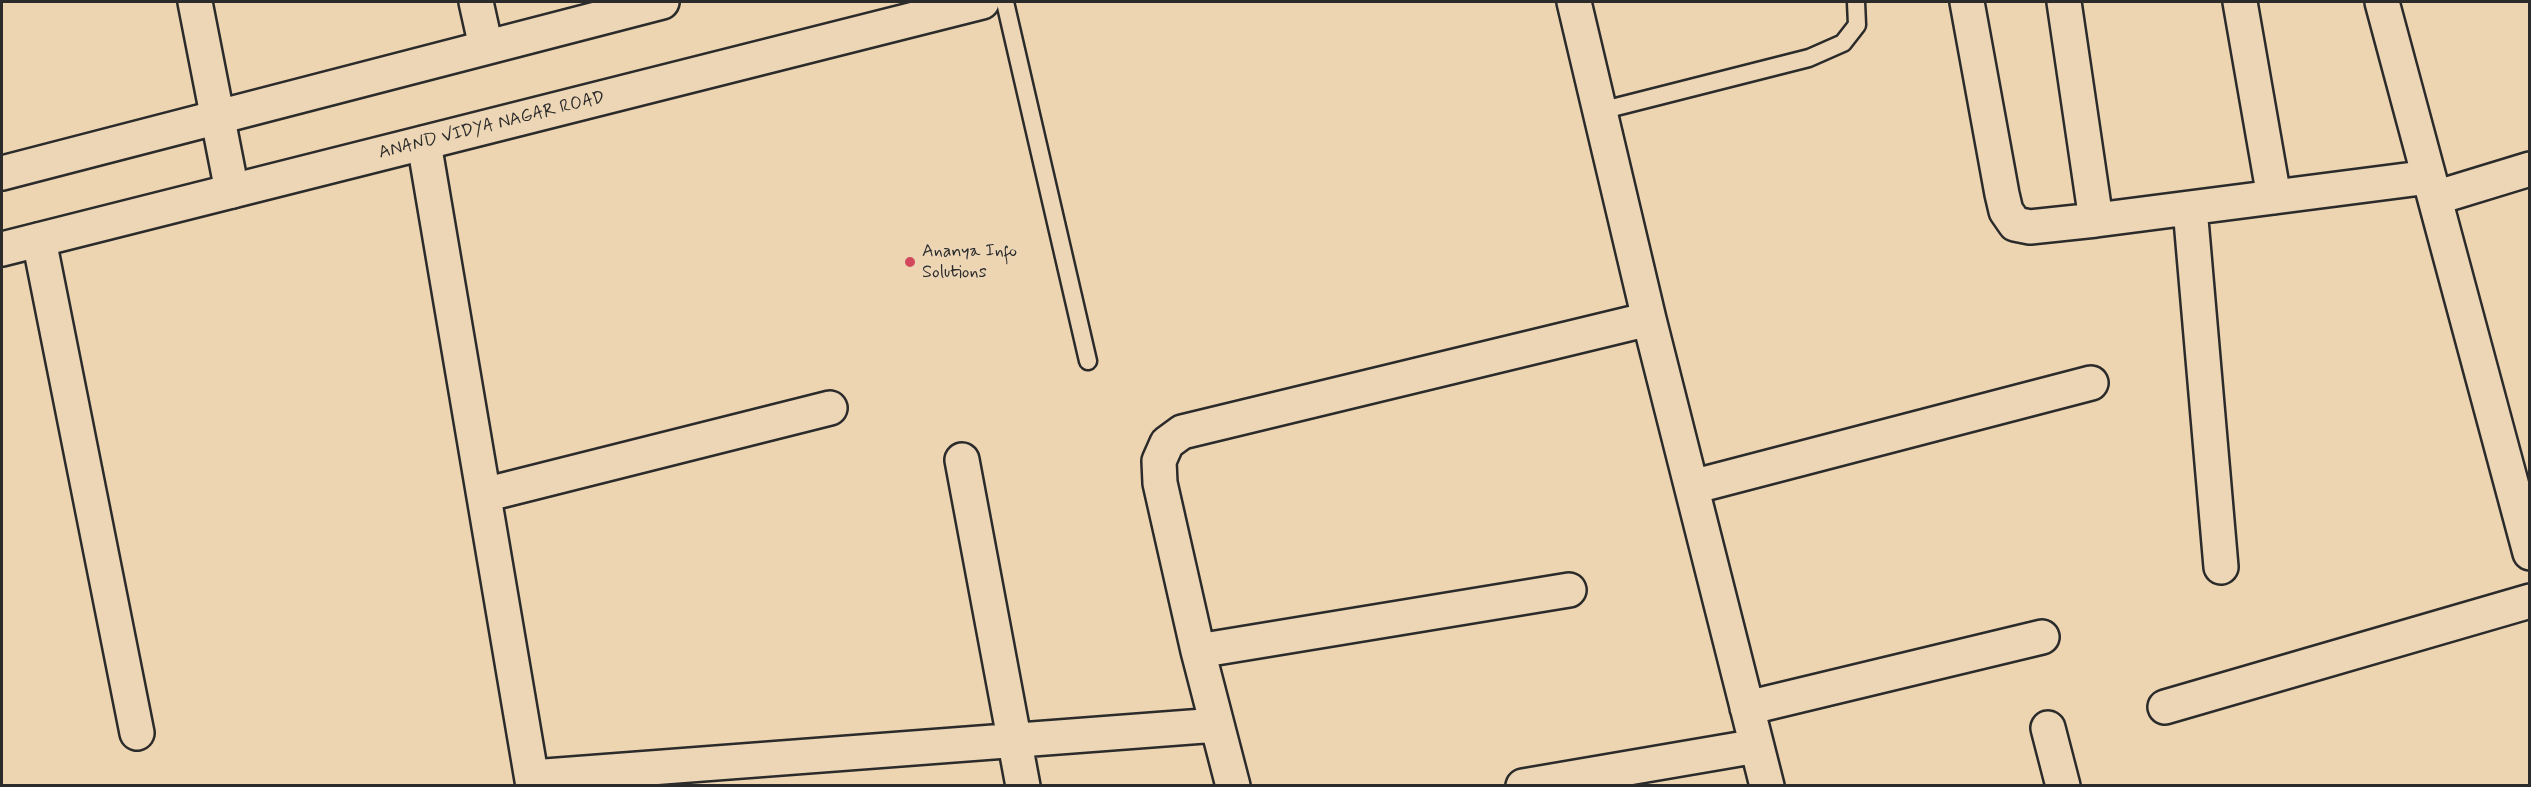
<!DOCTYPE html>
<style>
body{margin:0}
#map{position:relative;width:2531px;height:787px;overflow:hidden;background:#eed5b1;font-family:Mynerve,sans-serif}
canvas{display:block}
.frame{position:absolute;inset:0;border:3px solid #2b2b2b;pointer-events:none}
</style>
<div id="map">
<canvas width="2531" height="787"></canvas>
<div class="frame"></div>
</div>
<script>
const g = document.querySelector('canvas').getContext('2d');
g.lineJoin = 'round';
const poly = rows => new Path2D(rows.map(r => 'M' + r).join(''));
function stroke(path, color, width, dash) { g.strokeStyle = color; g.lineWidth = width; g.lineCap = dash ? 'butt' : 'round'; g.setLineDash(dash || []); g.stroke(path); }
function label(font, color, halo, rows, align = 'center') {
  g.font = font + ' Mynerve,sans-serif'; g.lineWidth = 5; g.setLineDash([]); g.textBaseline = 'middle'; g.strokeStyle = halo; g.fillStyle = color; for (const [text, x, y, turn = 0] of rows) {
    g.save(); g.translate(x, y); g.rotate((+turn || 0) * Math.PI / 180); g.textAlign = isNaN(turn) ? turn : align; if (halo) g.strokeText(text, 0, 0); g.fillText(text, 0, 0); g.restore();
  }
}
const lane = poly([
 [1005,2,1088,361],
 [1600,111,1809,58,1843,43,1857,25,1856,2]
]);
const street = poly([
 [195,2,232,191],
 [476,2,486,47],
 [1574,2,1649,319,1767,786],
 [1967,2,2002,194,2006,211,2015,224,2030,227,2096,220,2429,177],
 [2064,2,2096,220],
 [2240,2,2274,197],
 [2382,2,2530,553],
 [424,143,533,786],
 [2435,198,2530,169],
 [2190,208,2221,567],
 [39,240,137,733],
 [962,460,1023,786],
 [1692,487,2091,383],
 [484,495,830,408],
 [1198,651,1569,590],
 [2165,707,2530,601],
 [1747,708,2042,637],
 [2048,728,2063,786],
 [532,777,1217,725],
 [1233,786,1198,651,1160,483,1159,461,1167,443,1182,432,1649,319],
 [1523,786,1757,746]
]);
const secondary = poly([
 [2,173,662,2],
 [2,249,982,2]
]);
const markers = [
 [910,262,6,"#d1495b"]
];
const streetNames = [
 ["ANAND VIDYA NAGAR ROAD",492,126,-14]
];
const poiNames = [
 ["Ananya Info",922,252],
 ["Solutions",922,273]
];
stroke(lane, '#2b2b2b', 21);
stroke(street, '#2b2b2b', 38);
stroke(secondary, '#2b2b2b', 38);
stroke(lane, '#edd6b5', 16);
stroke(street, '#edd6b5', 33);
stroke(secondary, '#edd6b5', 33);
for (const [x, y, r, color] of markers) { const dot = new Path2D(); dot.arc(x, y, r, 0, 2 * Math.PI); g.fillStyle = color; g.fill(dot); stroke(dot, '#edd6b5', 2); }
label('18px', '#2b2b2b', '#edd6b5', streetNames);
label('18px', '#2b2b2b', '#edd6b5', poiNames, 'left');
</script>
